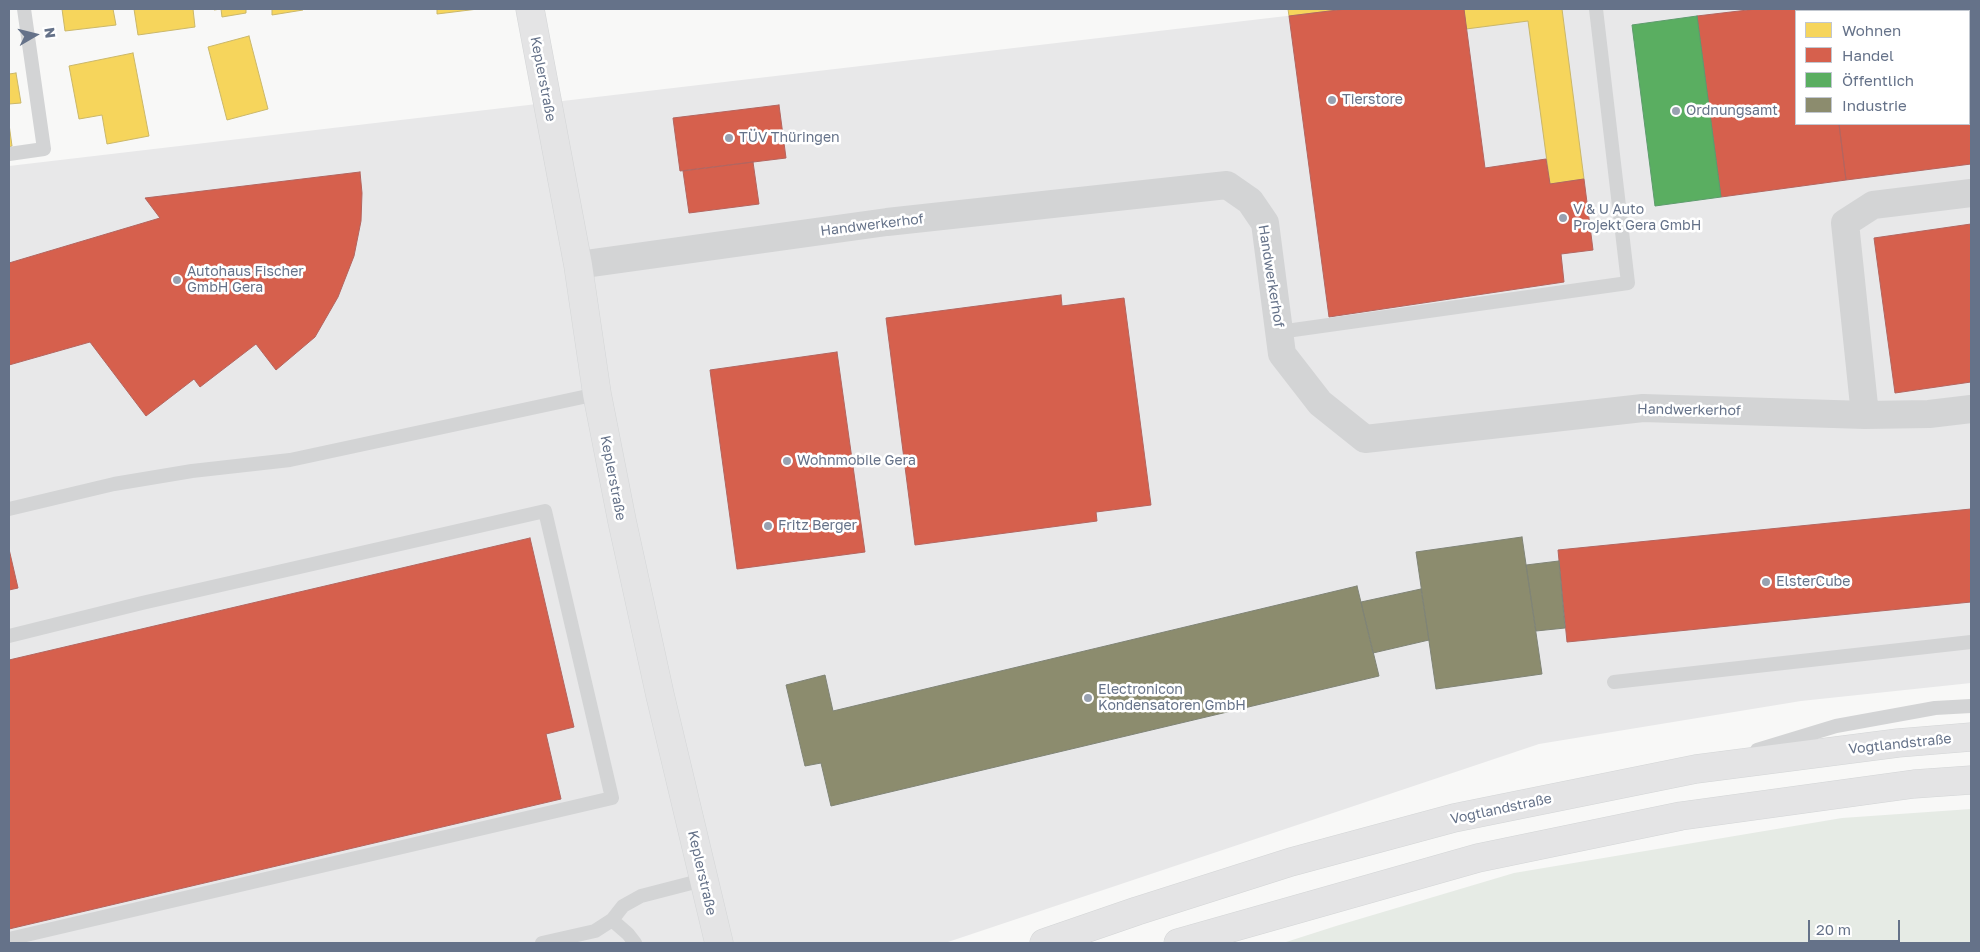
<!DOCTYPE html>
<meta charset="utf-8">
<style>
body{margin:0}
#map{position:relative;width:1980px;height:952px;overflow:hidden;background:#f8f8f7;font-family:"Golos Text",sans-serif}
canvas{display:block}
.frame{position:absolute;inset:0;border:10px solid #657289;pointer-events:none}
.legend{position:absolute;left:1795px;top:10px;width:175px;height:115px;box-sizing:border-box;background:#fff;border:1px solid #c1c7d0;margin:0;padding:6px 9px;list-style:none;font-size:15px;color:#657289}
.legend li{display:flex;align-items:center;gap:10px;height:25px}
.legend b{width:25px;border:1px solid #c1c7d0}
.north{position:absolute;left:10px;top:10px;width:50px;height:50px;-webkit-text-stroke:4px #fff;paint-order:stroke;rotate:82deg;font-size:14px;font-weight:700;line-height:20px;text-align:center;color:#657289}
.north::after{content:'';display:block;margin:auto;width:18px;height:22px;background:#657289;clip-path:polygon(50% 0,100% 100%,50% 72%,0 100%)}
.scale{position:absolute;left:1808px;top:920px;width:92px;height:22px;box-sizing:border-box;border:2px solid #657289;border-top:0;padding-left:6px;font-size:15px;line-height:18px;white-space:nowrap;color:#657289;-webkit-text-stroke:4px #fff;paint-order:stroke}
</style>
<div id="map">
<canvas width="1980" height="952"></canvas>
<div class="frame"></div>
<ul class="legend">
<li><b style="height:14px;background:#f6d55c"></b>Wohnen</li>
<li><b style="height:14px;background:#d6604d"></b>Handel</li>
<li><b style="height:14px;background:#5aae61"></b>Öffentlich</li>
<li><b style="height:14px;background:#8c8c6e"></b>Industrie</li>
</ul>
<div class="north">N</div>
<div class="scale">20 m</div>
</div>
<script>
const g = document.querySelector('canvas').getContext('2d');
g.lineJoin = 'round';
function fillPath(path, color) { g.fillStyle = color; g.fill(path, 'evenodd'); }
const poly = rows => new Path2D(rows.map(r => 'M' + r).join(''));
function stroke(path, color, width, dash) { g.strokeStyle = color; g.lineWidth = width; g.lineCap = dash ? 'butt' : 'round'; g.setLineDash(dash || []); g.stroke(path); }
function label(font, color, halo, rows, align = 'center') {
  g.font = font + ' "Golos Text",sans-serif'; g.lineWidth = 5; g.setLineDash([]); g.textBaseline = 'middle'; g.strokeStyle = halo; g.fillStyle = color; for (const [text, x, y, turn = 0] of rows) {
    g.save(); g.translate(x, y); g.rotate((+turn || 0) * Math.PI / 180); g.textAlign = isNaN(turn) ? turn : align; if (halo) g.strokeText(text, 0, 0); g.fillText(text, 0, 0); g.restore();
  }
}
const built = poly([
 [1346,9,1971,9,1971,683,1801,701,1539,744,945,943,9,943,9,166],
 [1796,11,1969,11,1969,124,1796,124]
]);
const green = poly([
 [1971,809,1971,943,1283,943,1336,926,1514,873,1842,818]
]);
const homes = poly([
 [62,9,113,9,116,25,65,31,62,9],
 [134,9,193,9,195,27,138,35,134,9],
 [213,9,246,9,246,13,222,17,221,9,214,10,213,9],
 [272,9,303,9,303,10,272,15,272,9],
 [437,9,478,9,437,14,437,9],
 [1288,9,1338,9,1338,10,1289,16,1288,9],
 [1464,9,1562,9,1584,179,1550,184,1528,21,1466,29,1464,9],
 [249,36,268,109,227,120,208,47,249,36],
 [133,53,149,136,107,144,102,115,79,119,69,66,133,53],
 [16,73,21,103,9,104,9,74,16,73],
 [9,124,12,146,9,147,9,124]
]);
const shops = poly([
 [1346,9,1464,9,1485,168,1546,159,1550,184,1584,179,1593,250,1561,254,1564,282,1329,317,1289,16,1346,9],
 [1756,9,1825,9,1825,11,1796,11,1796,124,1839,124,1846,180,1721,197,1697,16,1756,9],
 [1825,9,1971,9,1971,164,1846,180,1839,124,1969,124,1969,11,1825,11,1825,9],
 [779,105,786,158,680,171,673,118,779,105],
 [753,162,759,204,689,213,683,171,753,162],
 [360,172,362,193,361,221,354,256,338,297,315,337,276,370,256,344,200,387,194,379,146,416,90,342,9,365,9,263,160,218,145,198,360,172],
 [1971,224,1971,382,1895,393,1874,238,1971,224],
 [1061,295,1062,306,1124,298,1151,505,1096,512,1097,521,915,545,886,318,1061,295],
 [837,352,865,552,737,569,710,370,837,352],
 [1971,509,1971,602,1567,642,1558,550,1971,509],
 [530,538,574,727,546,734,561,799,9,929,9,660,530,538],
 [9,549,18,588,9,590,9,549]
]);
const public = poly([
 [1697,16,1721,197,1655,206,1632,25,1697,16]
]);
const industry = poly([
 [1522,537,1542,674,1436,689,1416,552,1522,537],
 [1559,561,1565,628,1536,631,1526,565,1559,561],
 [1357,586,1379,676,831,806,821,763,805,766,786,685,825,675,833,711,1357,586],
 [1421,589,1429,640,1373,653,1361,602,1421,589]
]);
const service = poly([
 [9,154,44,149,24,9],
 [1279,332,1628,283,1596,9],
 [9,509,114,484,192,471,290,460,597,394],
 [9,636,142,603,545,511,612,798,9,939],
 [1614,682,1971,642],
 [1757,750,1836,726,1935,708,1971,706],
 [612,920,628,934,635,943],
 [542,943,595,931,612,920,623,906,641,896,703,880]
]);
const minor = poly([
 [578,265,887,222,1227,185,1250,201,1265,223,1282,354,1320,403,1365,439,1643,408,1865,415,1929,414,1971,409],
 [1865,415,1845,223,1873,205,1971,193]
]);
const secondary = poly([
 [530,9,578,265,597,394,622,521,660,695,719,943]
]);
const primary = poly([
 [1044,943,1137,911,1291,862,1454,818,1696,769,1898,743,1971,737],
 [1178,943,1478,858,1681,816,1914,784,1971,780]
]);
const markers = [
 [1332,100,5,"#98a1b0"],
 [1676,111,5,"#98a1b0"],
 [729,138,5,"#98a1b0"],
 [1563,218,5,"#98a1b0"],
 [177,280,5,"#98a1b0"],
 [787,461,5,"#98a1b0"],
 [768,526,5,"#98a1b0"],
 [1766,582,5,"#98a1b0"],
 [1088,698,5,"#98a1b0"]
];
const streetNames = [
 ["Keplerstraße",543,79,79],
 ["Handwerkerhof",872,225,-7],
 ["Handwerkerhof",1271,276,81],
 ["Handwerkerhof",1689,410,1],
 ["Keplerstraße",613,478,79],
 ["Vogtlandstraße",1900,744,-6],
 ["Vogtlandstraße",1501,809,-12],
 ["Keplerstraße",702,873,77]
];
const poiNames = [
 ["Tierstore",1342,100],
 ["Ordnungsamt",1686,111],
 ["TÜV Thüringen",739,138],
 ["V & U Auto",1573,210],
 ["Projekt Gera GmbH",1573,226],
 ["Autohaus Fischer",187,272],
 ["GmbH Gera",187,288],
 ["Wohnmobile Gera",797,461],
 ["Fritz Berger",778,526],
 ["ElsterCube",1776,582],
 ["Electronicon",1098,690],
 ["Kondensatoren GmbH",1098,706]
];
fillPath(built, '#e8e8e9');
fillPath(green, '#e6ebe5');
fillPath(homes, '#f6d55c');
stroke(homes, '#cab76a', 1);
fillPath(shops, '#d6604d');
stroke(shops, '#b4655f', 1);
fillPath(public, '#5aae61');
stroke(public, '#5d9c6d', 1);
fillPath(industry, '#8c8c6e');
stroke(industry, '#808476', 1);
stroke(secondary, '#d4d6d7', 29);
stroke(primary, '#d3d5d6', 29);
stroke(service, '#d3d4d5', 14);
stroke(minor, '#d3d4d5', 28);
stroke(secondary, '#e4e4e5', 28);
stroke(primary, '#e4e4e5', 28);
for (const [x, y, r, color] of markers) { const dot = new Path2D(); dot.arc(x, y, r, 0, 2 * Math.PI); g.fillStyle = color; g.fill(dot); stroke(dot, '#fff', 2); }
label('14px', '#657289', '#fff', streetNames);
label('14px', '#657289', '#fff', poiNames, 'left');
</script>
